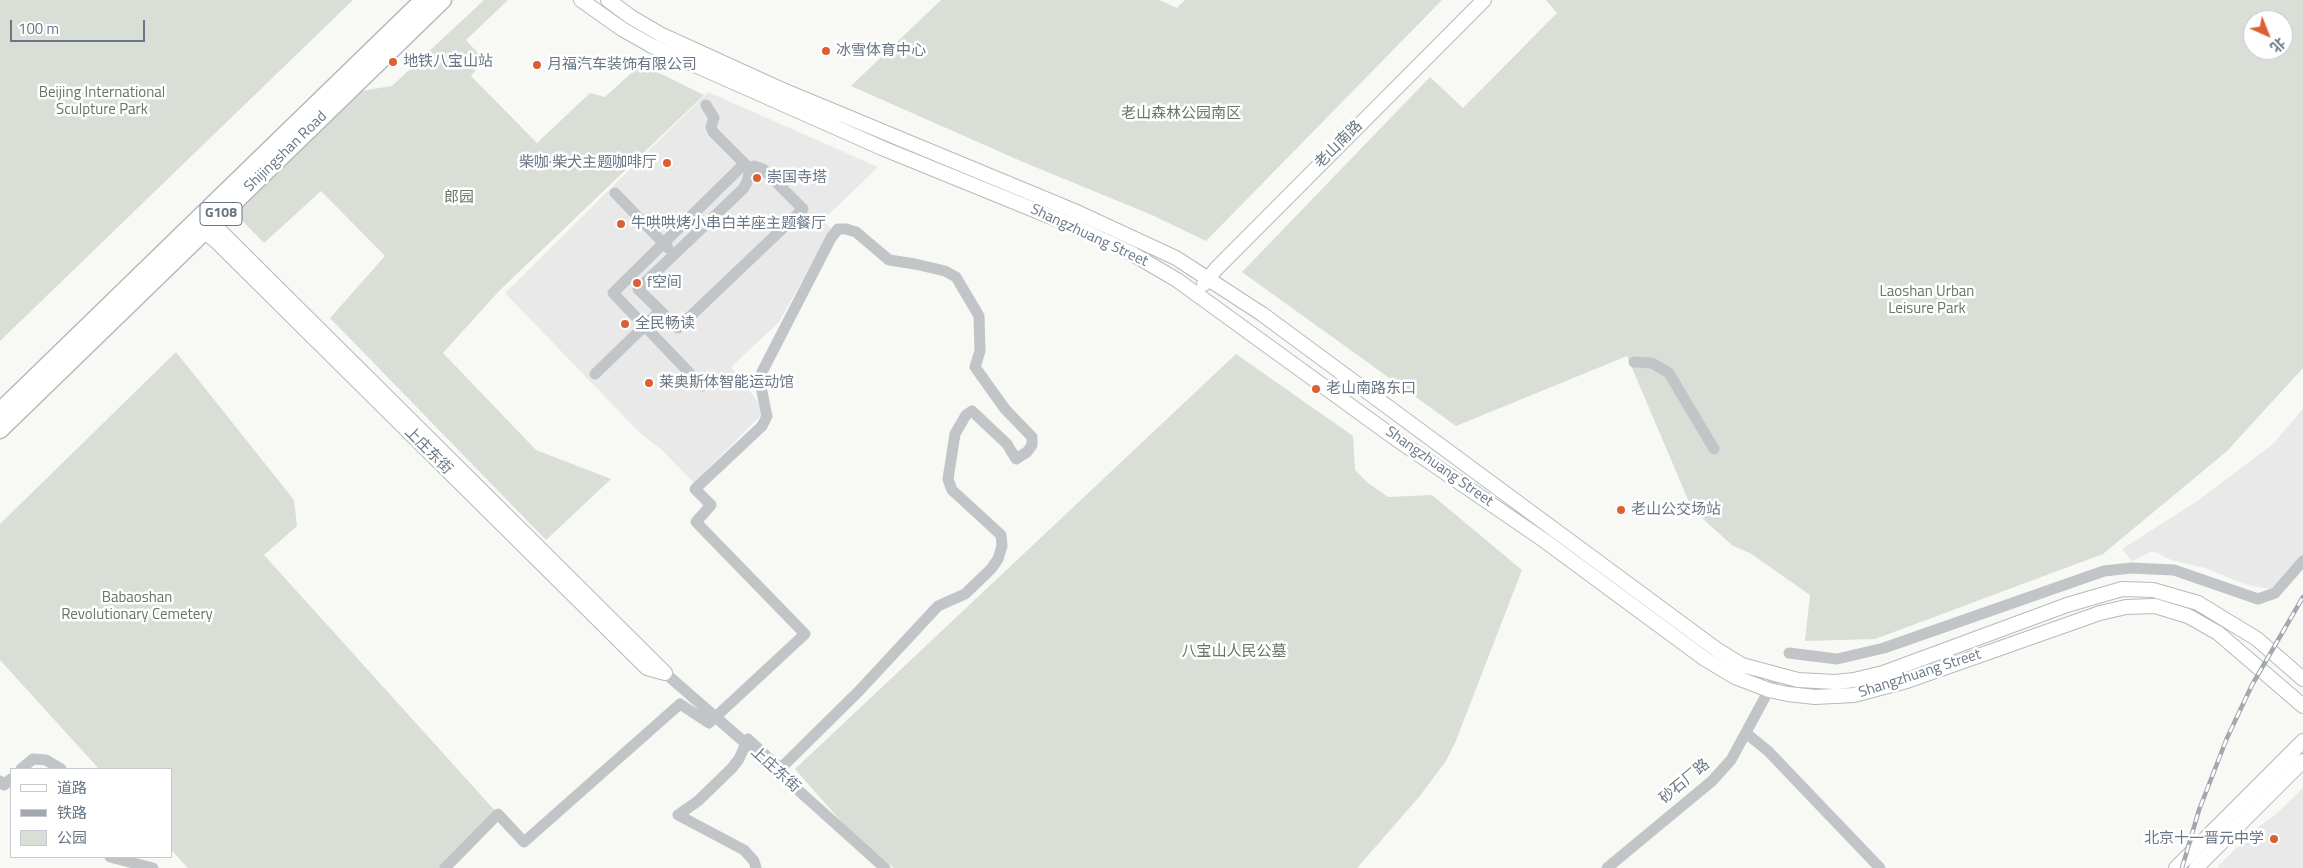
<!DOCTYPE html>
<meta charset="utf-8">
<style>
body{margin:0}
#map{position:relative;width:2303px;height:868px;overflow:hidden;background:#f8f8f5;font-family:"Titillium Web","Noto Sans SC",sans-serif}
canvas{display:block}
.legend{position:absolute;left:10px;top:768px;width:162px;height:90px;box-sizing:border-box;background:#fff;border:1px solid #c3c9ce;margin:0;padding:6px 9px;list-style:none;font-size:15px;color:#687785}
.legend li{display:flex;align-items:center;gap:10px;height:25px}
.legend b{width:25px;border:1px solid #c3c9ce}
.north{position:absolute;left:2243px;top:10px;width:50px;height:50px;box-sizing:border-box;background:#fff;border:1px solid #c3c9ce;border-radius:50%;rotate:136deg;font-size:14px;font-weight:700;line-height:20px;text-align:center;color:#687785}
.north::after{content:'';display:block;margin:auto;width:18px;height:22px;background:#db5f32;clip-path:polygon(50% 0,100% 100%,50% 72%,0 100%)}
.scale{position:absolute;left:10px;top:20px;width:135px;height:22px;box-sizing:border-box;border:2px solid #687785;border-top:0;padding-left:6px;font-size:15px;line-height:18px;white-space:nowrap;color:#687785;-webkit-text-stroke:4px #fff;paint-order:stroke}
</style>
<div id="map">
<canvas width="2303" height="868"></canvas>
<ul class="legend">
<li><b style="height:6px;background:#fff"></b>道路</li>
<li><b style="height:6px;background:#a2a8ae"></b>铁路</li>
<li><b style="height:14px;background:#d9ded6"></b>公园</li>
</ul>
<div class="north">北</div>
<div class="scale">100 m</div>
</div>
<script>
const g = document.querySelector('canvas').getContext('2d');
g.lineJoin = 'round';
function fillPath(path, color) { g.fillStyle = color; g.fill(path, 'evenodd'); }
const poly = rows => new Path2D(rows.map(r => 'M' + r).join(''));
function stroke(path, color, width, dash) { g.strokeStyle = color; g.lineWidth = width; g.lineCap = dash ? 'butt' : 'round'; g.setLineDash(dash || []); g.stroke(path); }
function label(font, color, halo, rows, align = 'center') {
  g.font = font + ' "Titillium Web","Noto Sans SC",sans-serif'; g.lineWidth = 5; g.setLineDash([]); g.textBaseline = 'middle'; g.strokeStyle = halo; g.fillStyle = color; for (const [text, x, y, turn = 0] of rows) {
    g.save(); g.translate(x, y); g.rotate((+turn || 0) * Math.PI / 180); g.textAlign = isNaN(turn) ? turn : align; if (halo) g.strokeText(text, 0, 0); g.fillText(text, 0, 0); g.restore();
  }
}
const built = poly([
 [708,92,878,167,823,220,831,229,779,322,731,367,765,411,694,483,662,450,640,433,505,293],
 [2303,409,2303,555,2271,589,2247,585,2205,568,2171,560,2153,551,2132,561,2122,549,2196,502,2273,444],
 [2303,788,2303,868,2218,868,2219,865,2258,827,2274,816]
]);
const green = poly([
 [0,0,353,0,0,341],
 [484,0,508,0,466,40,484,60,471,76,537,143,590,93,605,97,641,64,704,95,499,291,443,353,536,450,611,479,546,540,330,318,385,256,321,191,264,243,233,211,361,91,392,86],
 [941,0,1159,0,1177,8,1185,0,1442,0,1206,241,1152,215,1023,162,851,86],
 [1546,0,2303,0,2303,368,2227,451,2103,554,1875,639,1805,641,1810,595,1750,553,1733,546,1692,509,1627,356,1456,426,1242,272,1430,77,1463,108,1557,13],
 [2253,20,2283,20,2283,50,2253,50],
 [176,352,294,500,297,526,264,555,498,814,445,868,188,868,171,850,171,769,99,769,0,660,0,524],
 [1236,354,1353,436,1355,470,1368,483,1388,497,1432,495,1522,570,1455,743,1446,761,1419,797,1357,868,894,868,846,827,795,769]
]);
const minor = poly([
 [706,105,714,118,711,127,713,132,749,168],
 [754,166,763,169,803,209,678,328,638,289,743,189,747,182,750,169,754,166],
 [615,193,668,248],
 [1634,362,1652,363,1669,373,1714,449],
 [595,374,660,311],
 [702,386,613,293,744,164],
 [1789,653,1837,659,1884,648,2104,571,2131,568,2174,570,2258,599,2275,593,2303,561],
 [665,673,750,747],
 [1747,734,1768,751,1880,868],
 [769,764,885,868],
 [21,769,33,759,46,760,61,769],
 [0,781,4,785,11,779],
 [110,857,153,868],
 [445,868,498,814,524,842,680,704,709,723,805,634,696,522,711,505,695,489,762,426,767,416,761,387,762,372,831,238,838,229,846,229,856,232,889,260,915,264,945,271,956,277,979,316,980,351,975,367,1005,409,1032,437,1032,445,1027,452,1016,459,1007,444,972,411,966,415,955,434,948,479,952,490,1001,535,1002,546,998,559,991,569,965,594,938,606,859,691,783,766,779,766,773,762,748,739,739,759,732,768,698,801,678,815,744,850,754,861,756,868],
 [1607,868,1712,781,1731,760,1777,675]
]);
const major = poly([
 [581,0,622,29,652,46,882,148,1076,227,1131,253,1177,280,1399,441,1545,541,1705,659,1735,677,1769,690,1788,694,1815,697,1854,695,1907,681,2100,613,2126,607,2155,606,2188,616,2218,633,2303,706],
 [608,0,631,17,660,34,785,91,1079,213,1176,258,1262,314,1716,649,1742,665,1798,680,1835,682,1854,680,1883,673,2067,605,2122,589,2153,590,2198,603,2257,639,2303,679],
 [196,225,216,241,647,668,665,673,205,216],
 [1204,284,1216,269,1484,0],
 [2176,868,2303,741],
 [2196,868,2303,761]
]);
const highway = poly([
 [0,411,423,0],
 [0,430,443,0]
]);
const rail = poly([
 [2182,868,2199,810,2227,738,2252,685,2303,597]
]);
const markers = [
 [826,51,5,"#db5f32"],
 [393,62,5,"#db5f32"],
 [537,65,5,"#db5f32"],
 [667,163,5,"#db5f32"],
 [757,178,5,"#db5f32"],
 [621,224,5,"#db5f32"],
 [637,283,5,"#db5f32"],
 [625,324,5,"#db5f32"],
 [649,383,5,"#db5f32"],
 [1316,389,5,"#db5f32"],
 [1621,510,5,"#db5f32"],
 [2274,839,5,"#db5f32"]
];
const shields = [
 [221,214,42]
];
const shieldNames = [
 ["G108",221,214]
];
const poiNames = [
 ["冰雪体育中心",836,51],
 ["地铁八宝山站",403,62],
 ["月福汽车装饰有限公司",547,65],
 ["柴咖·柴犬主题咖啡厅",657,163,"right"],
 ["崇国寺塔",767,178],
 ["牛哄哄烤小串白羊座主题餐厅",631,224],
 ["f空间",647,283],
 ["全民畅读",635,324],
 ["莱奥斯体智能运动馆",659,383],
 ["老山南路东口",1326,389],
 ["老山公交场站",1631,510],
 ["北京十一晋元中学",2264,839,"right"]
];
const parkNames = [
 ["Beijing International",102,93],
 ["Sculpture Park",102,110],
 ["老山森林公园南区",1181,114],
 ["郎园",459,198],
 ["Laoshan Urban",1927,292],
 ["Leisure Park",1927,309],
 ["Babaoshan",137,598],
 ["Revolutionary Cemetery",137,615],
 ["八宝山人民公墓",1234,652]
];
const streetNames = [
 ["老山南路",1339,145,-45],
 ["Shijingshan Road",286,152,-44],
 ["Shangzhuang Street",1089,236,25],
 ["上庄东街",428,451,45],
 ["Shangzhuang Street",1439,467,35],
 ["Shangzhuang Street",1920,674,-18],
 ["上庄东街",775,770,42],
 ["砂石厂路",1685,782,-40]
];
fillPath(built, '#e8e9e8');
fillPath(green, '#d9ded6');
stroke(major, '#b6babe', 16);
stroke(highway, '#b6b9bc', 19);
stroke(minor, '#c1c5c8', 11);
stroke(major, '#fff', 14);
stroke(highway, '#fff', 16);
stroke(rail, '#a2a8ae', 4.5);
stroke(rail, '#fff', 2.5, [8]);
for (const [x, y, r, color] of markers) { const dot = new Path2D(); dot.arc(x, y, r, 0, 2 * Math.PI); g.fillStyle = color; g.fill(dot); stroke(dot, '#fff', 2); }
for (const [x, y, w] of shields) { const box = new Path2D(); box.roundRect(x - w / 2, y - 11.5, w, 23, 4); g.fillStyle = '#fff'; g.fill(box); stroke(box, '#687785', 1); }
label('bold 14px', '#687785', null, shieldNames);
label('15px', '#687785', '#fff', poiNames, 'left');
label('15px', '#667763', '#fff', parkNames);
label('15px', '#687785', '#fff', streetNames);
</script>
